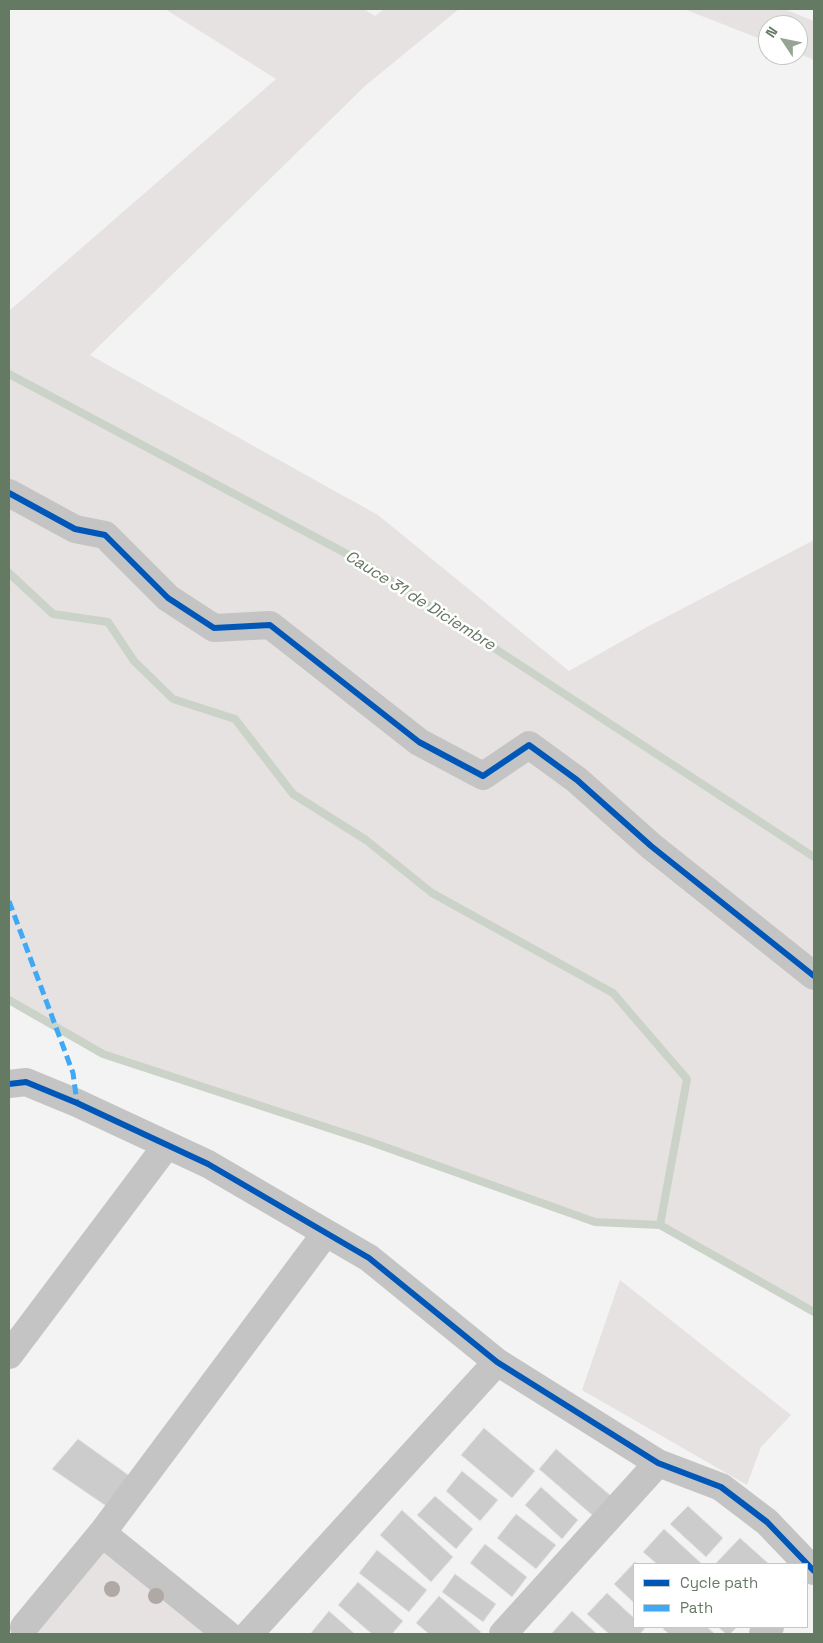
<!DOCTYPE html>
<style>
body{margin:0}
#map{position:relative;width:823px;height:1643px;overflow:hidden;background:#f4f3f3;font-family:"Space Grotesk",sans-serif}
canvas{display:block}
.frame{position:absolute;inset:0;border:10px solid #657a63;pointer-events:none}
.legend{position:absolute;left:633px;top:1563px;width:175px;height:65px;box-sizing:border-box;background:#fff;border:1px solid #c1cac1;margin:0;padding:6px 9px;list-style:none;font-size:15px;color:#657a63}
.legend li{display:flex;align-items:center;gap:10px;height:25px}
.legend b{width:25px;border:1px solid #c1cac1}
.north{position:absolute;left:758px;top:15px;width:50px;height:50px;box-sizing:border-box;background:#fff;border:1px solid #c1cac1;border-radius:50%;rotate:304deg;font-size:14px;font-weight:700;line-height:20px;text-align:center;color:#657a63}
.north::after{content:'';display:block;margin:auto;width:18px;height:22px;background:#97a495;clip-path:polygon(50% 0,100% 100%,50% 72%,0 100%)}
</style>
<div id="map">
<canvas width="823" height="1643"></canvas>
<div class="frame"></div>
<ul class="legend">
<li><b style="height:6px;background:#0057b8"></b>Cycle path</li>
<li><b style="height:6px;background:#3fa9f5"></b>Path</li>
</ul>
<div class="north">N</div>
</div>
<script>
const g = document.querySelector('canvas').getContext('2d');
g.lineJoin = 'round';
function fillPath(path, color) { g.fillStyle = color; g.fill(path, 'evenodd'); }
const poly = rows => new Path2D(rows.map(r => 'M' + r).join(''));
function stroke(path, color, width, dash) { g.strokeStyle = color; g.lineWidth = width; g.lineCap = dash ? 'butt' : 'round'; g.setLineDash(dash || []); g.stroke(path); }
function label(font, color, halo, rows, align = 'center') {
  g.font = font + ' "Space Grotesk",sans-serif'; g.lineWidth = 5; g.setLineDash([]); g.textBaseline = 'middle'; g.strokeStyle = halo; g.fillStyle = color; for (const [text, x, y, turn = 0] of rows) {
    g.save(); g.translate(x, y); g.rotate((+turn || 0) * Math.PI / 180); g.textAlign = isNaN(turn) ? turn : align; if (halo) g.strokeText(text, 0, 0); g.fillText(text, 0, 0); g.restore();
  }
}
const green = poly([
 [165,9,364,9,375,16,384,9,459,9,365,86,90,355,378,515,569,671,647,627,814,540,814,1312,660,1225,595,1222,371,1142,103,1054,9,1000,9,311,276,79],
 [684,9,784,9,814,21,814,60,798,53,798,25,768,25,768,42],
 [620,1280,791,1415,761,1447,747,1485,582,1390],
 [102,1533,227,1634,32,1634]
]);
const stream = poly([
 [9,374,364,563,814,857],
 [9,573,53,614,108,622,134,661,173,699,235,719,293,794,366,840,432,893,613,993,687,1079,660,1225,814,1312],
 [9,1000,103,1054,371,1142,595,1222,660,1225]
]);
const building = poly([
 [484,1428,535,1471,512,1498,461,1455,484,1428],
 [78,1439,134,1479,109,1508,52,1469,78,1439],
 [556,1449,617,1501,599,1521,539,1469,556,1449],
 [462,1471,498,1500,480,1521,446,1491,462,1471],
 [541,1487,578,1520,562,1539,525,1505,541,1487],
 [435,1496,473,1529,456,1549,417,1515,435,1496],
 [688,1506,723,1538,706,1557,670,1524,688,1506],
 [402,1510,453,1557,431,1582,380,1535,402,1510],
 [516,1514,556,1545,536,1569,497,1538,516,1514],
 [664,1529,702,1564,657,1564,643,1552,664,1529],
 [740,1538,769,1564,715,1564,740,1538],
 [485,1544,527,1577,512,1597,470,1563,485,1544],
 [377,1550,427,1590,409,1612,359,1573,377,1550],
 [635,1562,638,1564,634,1564,634,1603,614,1584,635,1562],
 [455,1574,496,1604,483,1622,442,1592,455,1574],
 [358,1582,403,1621,392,1634,372,1634,338,1605,358,1582],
 [607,1593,634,1618,634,1627,644,1627,645,1628,640,1634,609,1634,587,1614,607,1593],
 [439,1596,481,1632,479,1634,429,1634,416,1623,439,1596],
 [329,1611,355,1634,310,1634,329,1611],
 [572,1611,597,1634,551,1634,572,1611],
 [664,1627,707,1627,715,1634,669,1634,663,1629,664,1627],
 [718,1627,737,1627,730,1634,726,1634,718,1627]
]);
const minor = poly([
 [9,493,75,529,105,535,168,598,214,628,270,625,419,742,483,776,529,745,577,780,651,846,814,976],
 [9,1084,26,1082,77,1103,208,1164,369,1258,497,1362,658,1463,721,1487,767,1522,814,1571],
 [9,1355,167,1145],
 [102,1533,227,1634],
 [24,1627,102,1533,325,1234],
 [249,1634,497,1362],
 [503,1634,658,1463],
 [763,1634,770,1627]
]);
const quiet = poly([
 [9,901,73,1073,77,1103]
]);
const cycleway = poly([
 [9,493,75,529,105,535,168,598,214,628,270,625,419,742,483,776,529,745,577,780,651,846,814,976],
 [9,1084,26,1082,77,1103,208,1164,369,1258,497,1362,658,1463,721,1487,767,1522,814,1571]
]);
const trees = [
 [112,1589],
 [156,1596]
];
const waterNames = [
 ["Cauce 31 de Diciembre",420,601,32]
];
fillPath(green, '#e6e2e1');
stroke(stream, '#cbd2c8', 8);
fillPath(building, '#cbcccb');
stroke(building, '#e3e2e2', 1);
stroke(minor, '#c3c4c3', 28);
stroke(quiet, '#3fa9f5', 5, [10, 5]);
stroke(cycleway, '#0057b8', 6);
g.fillStyle = '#afa8a5';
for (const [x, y] of trees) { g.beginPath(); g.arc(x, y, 8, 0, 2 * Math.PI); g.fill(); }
label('italic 16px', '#64765e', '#fff', waterNames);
</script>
